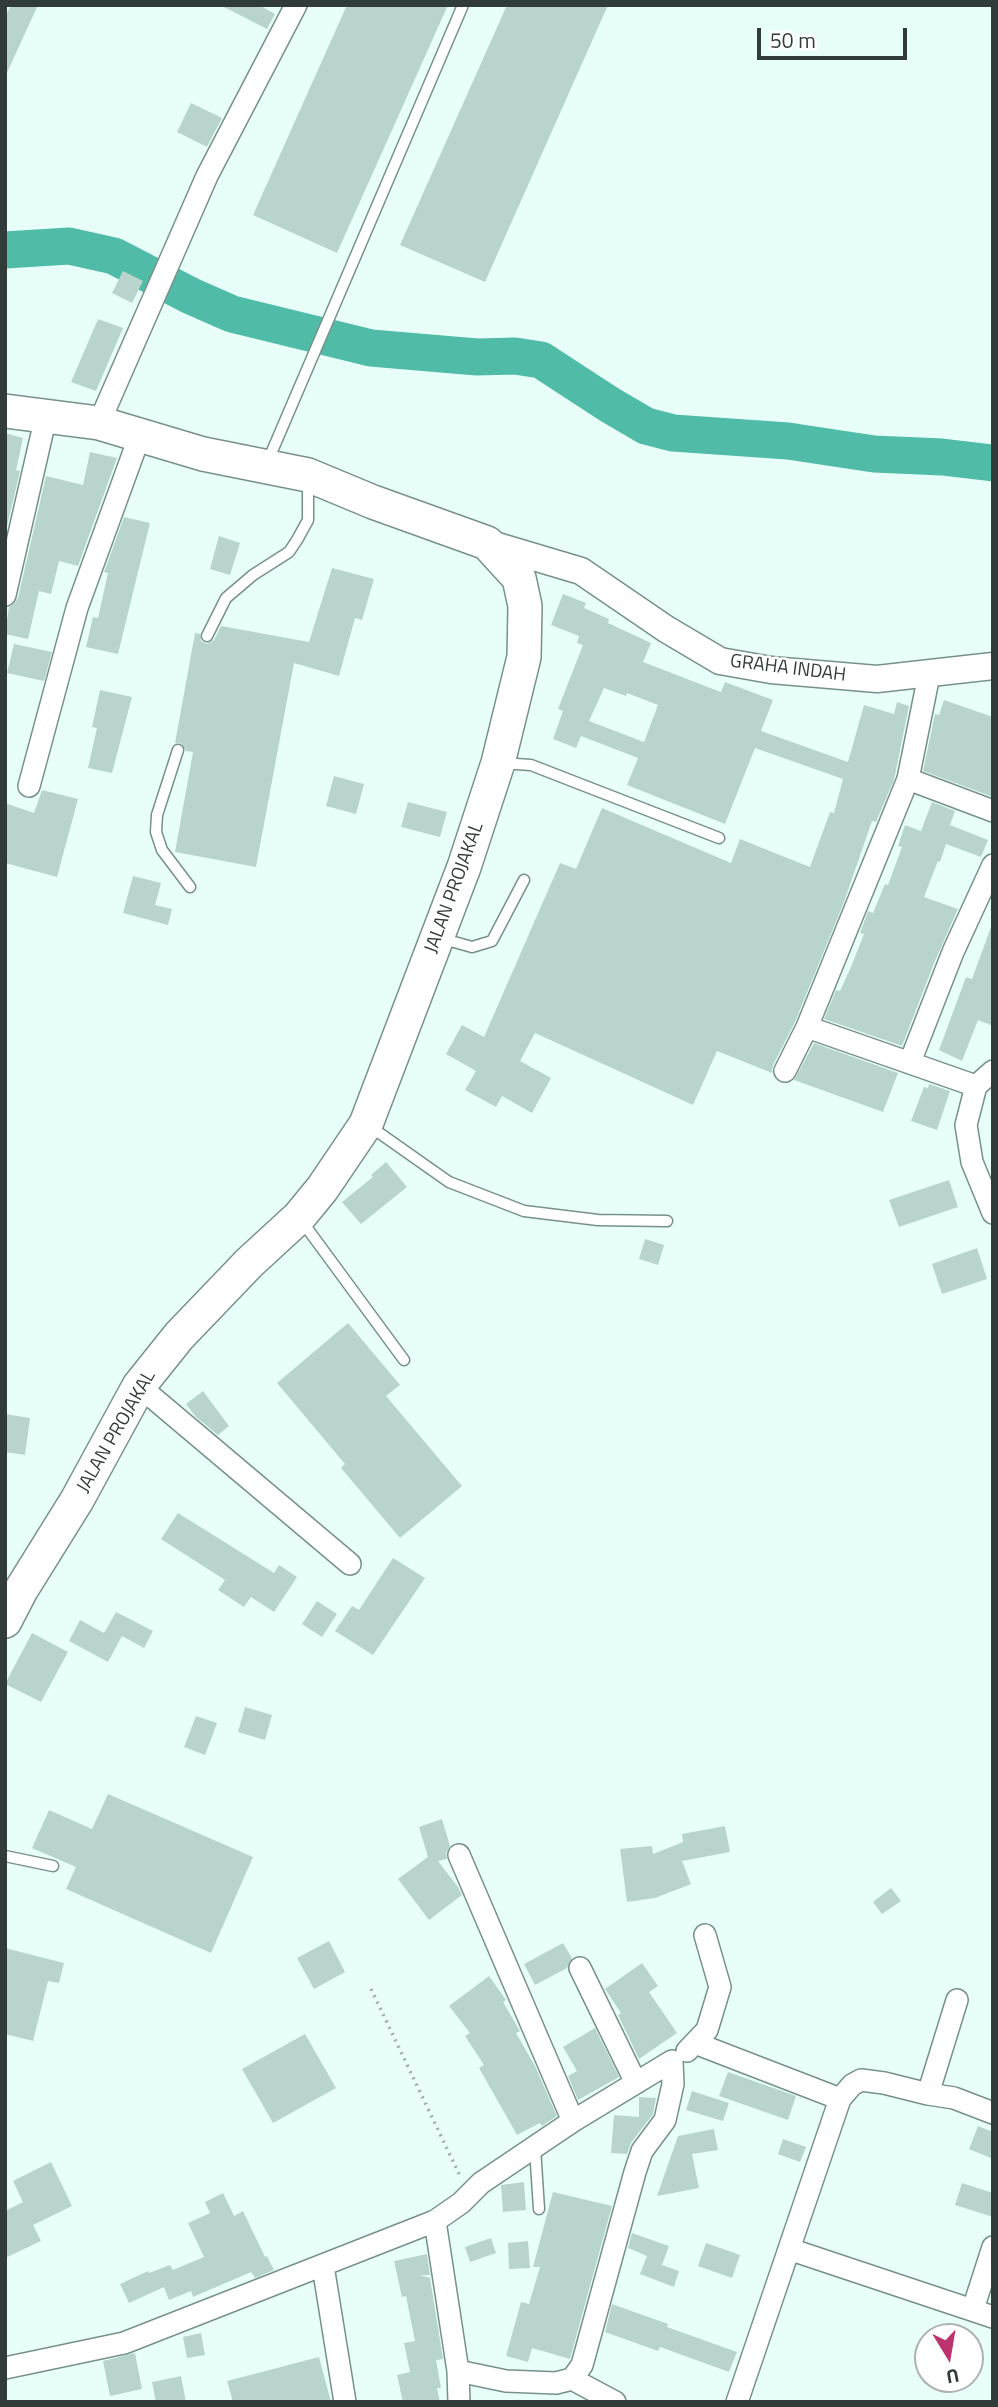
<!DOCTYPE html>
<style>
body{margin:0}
#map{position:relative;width:998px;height:2407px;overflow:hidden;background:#e8fff9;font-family:"Titillium Web",sans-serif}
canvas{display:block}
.frame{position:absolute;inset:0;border:7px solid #313c3a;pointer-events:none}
.north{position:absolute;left:914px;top:2323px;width:70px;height:70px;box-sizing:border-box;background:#fff;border:2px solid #adb1b0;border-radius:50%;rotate:169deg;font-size:19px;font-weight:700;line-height:28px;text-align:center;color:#313c3a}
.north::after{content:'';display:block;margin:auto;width:24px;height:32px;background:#bc336e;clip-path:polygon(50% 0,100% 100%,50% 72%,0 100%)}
.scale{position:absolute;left:757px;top:28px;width:150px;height:32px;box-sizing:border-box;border:4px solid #313c3a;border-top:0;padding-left:9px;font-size:21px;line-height:24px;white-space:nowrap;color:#313c3a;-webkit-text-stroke:5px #fff;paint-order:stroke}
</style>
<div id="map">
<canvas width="998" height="2407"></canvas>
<div class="frame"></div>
<div class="north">U</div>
<div class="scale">50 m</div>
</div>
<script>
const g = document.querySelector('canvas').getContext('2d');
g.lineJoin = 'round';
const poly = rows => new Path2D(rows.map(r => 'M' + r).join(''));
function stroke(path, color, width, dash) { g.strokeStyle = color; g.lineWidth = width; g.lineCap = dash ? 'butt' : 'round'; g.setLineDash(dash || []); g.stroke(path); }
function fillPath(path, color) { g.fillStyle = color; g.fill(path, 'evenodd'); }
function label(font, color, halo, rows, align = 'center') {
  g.font = font + ' "Titillium Web",sans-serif'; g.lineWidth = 5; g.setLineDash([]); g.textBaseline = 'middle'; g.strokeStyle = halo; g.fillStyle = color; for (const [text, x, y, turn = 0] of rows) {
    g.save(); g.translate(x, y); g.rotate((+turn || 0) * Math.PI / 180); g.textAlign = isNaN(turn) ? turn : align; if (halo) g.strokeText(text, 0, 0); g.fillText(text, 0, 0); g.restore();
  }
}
const river = poly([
 [5,250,69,246,114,256,191,296,232,314,371,348,477,357,515,356,541,360,610,405,646,426,673,433,788,441,874,454,942,457,993,463]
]);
const building = poly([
 [11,5,38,5,5,77,5,17],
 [220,5,259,5,275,14,267,29],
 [347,5,448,5,337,253,253,215],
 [507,5,608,5,485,282,400,245],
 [191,103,222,118,207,147,177,132],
 [123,271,143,281,132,303,112,293],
 [98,319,123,328,96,391,71,382],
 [5,433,23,438,16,470,20,471,5,535],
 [90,452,117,458,78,566,59,561,51,594,39,591,28,639,5,634,9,607,14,604,18,598,46,476,83,485],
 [124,517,150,523,118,654,86,647,93,617,98,618,108,573,104,572],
 [219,536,240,543,230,575,210,569],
 [332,568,374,579,362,620,355,618,339,676,294,663,256,867,175,852,193,752,186,751,181,743,175,743,195,633,200,634,201,641,207,644,214,640,221,626,309,642],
 [563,594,586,603,584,608,609,619,608,623,651,643,643,662,721,692,725,682,773,700,761,731,848,762,864,705,894,714,897,702,909,706,894,780,876,822,872,821,844,902,795,1022,773,1065,772,1073,717,1051,693,1105,535,1033,520,1061,551,1078,532,1113,502,1096,496,1107,465,1090,476,1071,446,1054,462,1025,484,1037,560,863,576,869,602,808,731,863,740,839,810,867,830,812,834,813,843,779,755,748,725,824,627,785,638,758,581,736,576,748,553,739,563,711,558,709,583,645,577,643,579,636,551,625],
 [604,688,626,696,627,693,658,705,644,742,589,721],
 [14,644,52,652,44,681,7,673],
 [100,690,132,697,112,773,88,768,97,728,92,727],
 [944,700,993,717,993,797,923,771,935,714,939,715],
 [334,776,364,784,356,814,326,806],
 [42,790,78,799,57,877,5,863,5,803,34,813],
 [408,802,447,812,440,837,401,827],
 [932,802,955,811,950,825,988,840,981,857,946,844,940,862,938,861,924,897,958,909,935,961,902,1046,824,1019,836,990,840,991,851,967,864,934,860,933,868,911,873,913,885,884,888,885,902,847,898,846,905,825,921,831],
 [133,876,161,883,155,905,172,909,168,925,123,913],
 [991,927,993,1026,978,1020,962,1061,939,1050,966,977,972,979],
 [814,1043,898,1073,883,1112,794,1080],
 [929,1084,950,1091,937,1130,911,1121,924,1087,928,1088],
 [386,1162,407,1187,361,1224,342,1202,373,1177,371,1175],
 [949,1180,958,1207,899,1227,889,1200],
 [645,1239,664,1245,658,1265,639,1259],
 [977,1248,987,1279,942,1294,932,1264],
 [348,1323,400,1385,386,1396,462,1486,400,1538,341,1468,345,1464,277,1383],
 [203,1391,229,1426,218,1435,196,1417,186,1404],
 [5,1414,30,1418,25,1455,5,1452],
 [178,1513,274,1573,279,1565,297,1577,274,1612,251,1597,244,1607,218,1590,225,1580,161,1539],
 [393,1558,425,1578,373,1655,335,1631,352,1606,359,1610],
 [317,1601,337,1614,322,1637,302,1624],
 [116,1612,153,1631,144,1648,122,1636,108,1662,69,1641,80,1620,104,1633],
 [32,1633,68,1652,41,1702,5,1684],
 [245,1707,272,1715,265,1740,238,1732],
 [196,1716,217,1723,205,1755,184,1747],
 [108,1794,253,1857,211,1953,66,1889,76,1867,32,1848,49,1810,92,1829],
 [442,1819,450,1846,446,1853,447,1859,438,1861,458,1887,462,1895,429,1920,398,1879,428,1857,419,1827],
 [725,1826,730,1852,682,1861,691,1884,655,1898,627,1902,620,1849,652,1846,653,1854,683,1842,682,1834],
 [891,1888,901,1901,882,1914,873,1902],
 [329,1941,345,1972,314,1989,297,1958],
 [563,1943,572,1958,567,1968,535,1985,524,1964],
 [5,1948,64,1963,59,1983,48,1981,33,2041,5,2034],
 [642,1963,658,1986,649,1992,677,2033,639,2059,618,2015,621,2013,605,1989],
 [489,1976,506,2000,503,2002,520,2031,516,2033,535,2066,557,2116,542,2126,540,2123,517,2135,479,2068,484,2065,465,2036,470,2033,449,2006],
 [595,2028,619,2077,578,2100,568,2076,577,2071,563,2047],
 [305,2034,336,2088,273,2123,242,2069],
 [728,2072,796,2096,788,2120,719,2096],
 [692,2091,729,2103,723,2121,686,2110],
 [639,2097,656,2098,653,2114,631,2143,627,2154,611,2153,614,2115,639,2117],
 [978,2126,993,2132,993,2159,969,2149],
 [714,2129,718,2150,692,2154,699,2188,657,2196,678,2136],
 [783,2139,806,2147,800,2162,778,2154],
 [51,2162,72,2206,33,2225,41,2241,5,2258,5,2211,23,2202,13,2181],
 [524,2182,526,2210,503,2212,501,2185],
 [962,2183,993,2193,993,2217,955,2205],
 [553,2192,612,2206,570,2359,532,2348,528,2362,506,2356,521,2302,529,2304,540,2267,533,2267],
 [223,2193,234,2216,243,2211,265,2257,267,2256,274,2270,255,2278,251,2272,193,2297,191,2291,169,2300,164,2287,129,2303,120,2284,148,2271,149,2273,170,2265,173,2270,204,2257,188,2223,210,2213,205,2202],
 [632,2233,669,2246,662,2265,679,2271,674,2287,640,2274,647,2256,628,2248],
 [491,2238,496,2253,470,2262,465,2247],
 [528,2241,530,2268,509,2269,508,2243],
 [706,2243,740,2255,732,2278,698,2266],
 [427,2254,430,2275,420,2275,430,2278,443,2359,436,2360,441,2388,437,2388,440,2402,403,2402,397,2375,410,2372,404,2343,415,2341,406,2296,402,2297,394,2261],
 [612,2304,668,2324,667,2327,737,2352,729,2372,660,2347,658,2351,605,2332],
 [201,2333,205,2355,187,2358,183,2337],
 [135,2353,142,2389,110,2396,103,2361],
 [319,2357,331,2402,233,2402,227,2381],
 [181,2376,186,2402,156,2402,152,2382]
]);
const path = poly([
 [371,1989,461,2178]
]);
const service = poly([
 [267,463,463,5],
 [207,636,226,598,253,575,289,552,297,540,308,520,308,481],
 [178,750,157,815,156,832,162,850,190,887],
 [501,763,531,765,719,838],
 [440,938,472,947,492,941,524,880],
 [368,1125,449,1182,524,1211,598,1220,667,1221],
 [301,1220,404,1360],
 [5,1856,53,1866],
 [535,2148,539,2209]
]);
const minor = poly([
 [99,423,207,176,296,5],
 [5,595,46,416],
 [908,779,993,811],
 [29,786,77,608,140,435],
 [807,1027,976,1086,993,1071],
 [910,1062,953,952,993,865],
 [785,1071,807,1027,908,779,929,675],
 [976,1086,966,1125,972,1162,993,1213],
 [139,1386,350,1564],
 [459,1855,573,2121],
 [580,1968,636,2083],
 [695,2043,840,2099],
 [687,2051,707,2030,720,1987,705,1935],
 [928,2094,957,2000],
 [435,2221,458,2371,459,2402],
 [789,2249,993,2317],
 [323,2266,345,2402],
 [973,2309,993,2247],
 [5,2368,124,2343,435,2221,461,2203,481,2183,573,2121,672,2061,673,2084,665,2120,642,2151,635,2172,582,2365,572,2379,556,2383,506,2381,458,2371],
 [572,2379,615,2402],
 [737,2402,840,2099,852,2085,861,2080,884,2083,928,2094,954,2098,993,2113]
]);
const tertiary = poly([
 [487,543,581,571,666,629,720,661,771,670,877,679,993,666]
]);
const primary = poly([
 [5,411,99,423,203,454,308,475,373,502,487,543,519,578,525,606,524,657,498,763,464,867,366,1124,322,1189,299,1217,249,1263,179,1336,139,1386,77,1500,21,1590,5,1621]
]);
const streetNames = [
 ["GRAHA INDAH",788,669,7],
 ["JALAN PROJAKAL",455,888,-70],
 ["JALAN PROJAKAL",117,1432,-60]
];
stroke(river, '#50bca8', 37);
fillPath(building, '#b8d4cd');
stroke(service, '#77918a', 13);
stroke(minor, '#77918a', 24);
stroke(tertiary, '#77918a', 29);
stroke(primary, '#77918a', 36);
stroke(path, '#9dafab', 3.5, [2, 5]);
stroke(service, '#fff', 10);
stroke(minor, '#fff', 21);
stroke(tertiary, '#fff', 26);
stroke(primary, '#fff', 33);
label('19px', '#313c3a', '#fff', streetNames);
</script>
